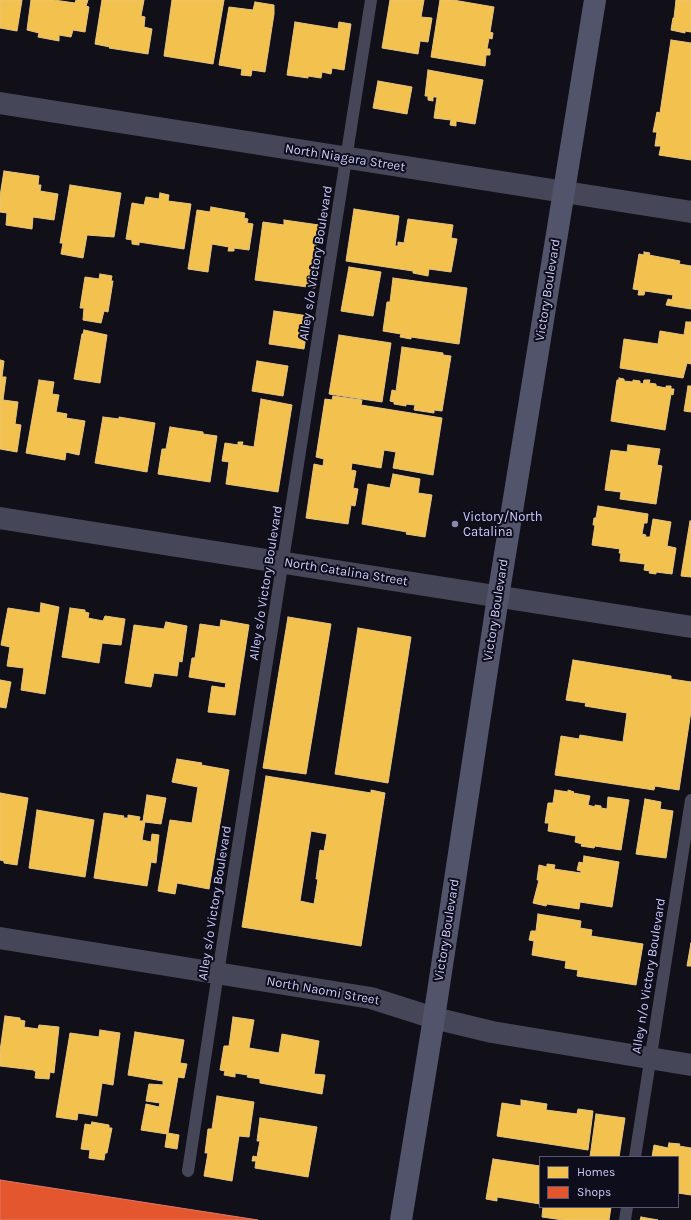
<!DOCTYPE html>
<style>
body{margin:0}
#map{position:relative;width:691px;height:1220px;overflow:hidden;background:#111018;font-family:Karla,sans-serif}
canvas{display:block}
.legend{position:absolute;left:539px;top:1156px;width:140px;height:52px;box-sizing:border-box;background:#0e0d1c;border:1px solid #5a5975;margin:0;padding:5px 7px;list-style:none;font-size:12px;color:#cdccfb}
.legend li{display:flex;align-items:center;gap:8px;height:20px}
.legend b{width:20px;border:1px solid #5a5975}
</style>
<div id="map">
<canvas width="691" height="1220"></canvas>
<ul class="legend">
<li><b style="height:11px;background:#f2c14e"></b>Homes</li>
<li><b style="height:11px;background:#e4572e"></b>Shops</li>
</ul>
</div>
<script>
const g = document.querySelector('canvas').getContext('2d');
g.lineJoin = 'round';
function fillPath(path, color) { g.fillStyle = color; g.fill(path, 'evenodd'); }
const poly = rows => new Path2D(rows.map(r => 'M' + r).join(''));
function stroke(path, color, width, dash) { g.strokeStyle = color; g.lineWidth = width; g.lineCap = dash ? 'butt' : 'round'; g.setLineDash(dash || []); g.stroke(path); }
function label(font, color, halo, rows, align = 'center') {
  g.font = font + ' Karla,sans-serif'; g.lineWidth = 4; g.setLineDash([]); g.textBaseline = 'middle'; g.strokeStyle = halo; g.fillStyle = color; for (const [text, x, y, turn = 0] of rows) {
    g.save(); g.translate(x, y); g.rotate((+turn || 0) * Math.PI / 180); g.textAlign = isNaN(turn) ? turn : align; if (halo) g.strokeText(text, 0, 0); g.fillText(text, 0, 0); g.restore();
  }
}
const homes = poly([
 [0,0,22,0,17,31,0,28,0,0],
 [31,0,54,0,75,3,76,0,88,0,86,6,89,7,85,32,73,30,71,37,59,35,59,41,38,37,39,33,27,30,31,0],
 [102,0,144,0,141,16,145,17,144,27,152,29,148,54,109,48,110,47,95,44,102,0],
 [172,0,224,0,213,64,164,56,172,0],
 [390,0,424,0,421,17,432,18,428,42,420,41,418,54,382,48,390,0],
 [440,0,453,0,494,7,490,32,493,33,492,39,489,38,487,49,490,49,490,55,486,55,485,66,431,57,440,0],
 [676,0,691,0,691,32,685,31,685,33,671,30,673,18,674,18,676,0],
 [255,2,274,5,274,14,265,72,252,70,251,76,241,75,242,69,219,65,229,7,253,10,255,2],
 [295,22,338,29,339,22,351,24,344,70,332,68,331,74,322,72,321,78,308,76,308,78,287,75,295,22],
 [671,40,691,43,691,160,659,155,661,146,655,146,657,132,653,132,657,112,660,113,671,40],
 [428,70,483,80,475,124,456,121,456,126,450,125,451,120,434,118,437,97,433,97,433,101,428,100,428,96,425,96,428,70],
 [378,81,412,87,407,114,373,108,378,81],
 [4,171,39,176,38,185,41,185,40,191,58,194,54,220,33,217,32,229,6,225,7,213,0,212,0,196,4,171],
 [70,185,121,193,114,237,87,235,83,258,61,254,63,243,60,243,70,185],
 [160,193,169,195,168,201,191,204,184,249,139,242,139,245,132,244,132,240,126,239,132,203,144,205,146,197,159,199,160,193],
 [211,207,245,213,244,218,248,219,247,223,253,224,249,250,234,248,234,251,228,251,229,247,212,244,208,272,188,269,197,210,210,212,211,207],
 [354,209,399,216,395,246,398,246,398,242,404,243,408,219,453,225,451,238,457,239,451,272,429,269,428,276,413,273,413,271,346,261,354,209],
 [284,220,319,225,315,258,318,259,315,288,255,280,263,222,284,225,284,220],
 [644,252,650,253,649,255,680,261,679,264,691,266,691,309,666,305,668,299,672,300,673,295,645,291,644,295,638,295,639,290,633,289,639,254,644,255,644,252],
 [349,267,381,272,373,316,341,311,349,267],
 [100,274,112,276,111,281,113,281,108,312,104,311,101,323,83,320,84,308,80,308,85,277,99,279,100,274],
 [393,278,467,288,459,344,411,337,411,339,400,337,401,334,383,331,387,302,390,302,393,278],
 [274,311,309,316,304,349,269,344,274,311],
 [686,322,691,322,691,364,687,363,683,378,620,368,624,339,658,344,660,331,684,335,686,322],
 [84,330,107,335,100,383,74,379,82,334,83,334,84,330],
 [339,335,391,343,382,402,329,394,339,335],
 [402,347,443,353,443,355,451,356,442,411,434,410,434,413,414,410,415,405,406,404,406,406,394,404,394,402,390,401,392,390,396,391,402,347],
 [0,360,4,361,2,377,6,377,3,400,18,402,15,424,21,425,17,452,0,449,0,360],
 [257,361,288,366,283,396,252,391,257,361],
 [619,378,624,379,624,381,633,382,633,380,640,381,640,383,643,384,644,380,650,380,649,383,656,384,656,386,666,388,666,386,671,386,671,389,674,389,673,395,671,394,665,430,611,421,617,380,619,380,619,378],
 [39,380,54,382,52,394,59,395,56,412,67,414,66,418,85,421,79,455,66,452,65,460,26,453,39,380],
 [688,386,691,386,691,412,684,411,688,386],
 [333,396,362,400,361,405,442,418,433,475,393,468,396,452,384,450,381,468,352,463,351,470,356,471,353,488,358,489,355,506,351,505,348,524,306,518,314,464,323,466,324,459,316,457,325,399,332,400,333,396],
 [261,399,292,405,278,492,226,484,229,462,222,461,225,443,238,445,238,442,243,442,242,445,254,447,261,399],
 [103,417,119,419,119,417,155,423,147,472,95,463,103,417],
 [170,427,203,432,203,434,217,436,210,482,158,474,162,449,166,449,170,427],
 [628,445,660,449,657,465,662,466,656,504,620,499,621,492,605,490,611,450,627,452,628,445],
 [393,474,420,479,418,493,432,495,425,537,406,534,407,532,362,524,368,484,390,488,393,474],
 [598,506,648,514,647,523,644,523,642,534,646,535,645,537,650,537,653,519,671,522,667,546,676,548,672,574,656,572,656,574,649,573,650,571,644,570,645,564,620,561,621,553,619,553,620,549,592,545,595,525,593,525,594,518,596,518,598,506],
 [690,521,691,521,691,577,681,576,690,521],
 [41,603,59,607,45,694,21,690,24,668,7,666,10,647,1,645,8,608,40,613,41,603],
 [70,608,85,610,85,612,89,613,88,618,103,621,105,616,125,619,121,645,102,643,99,663,62,657,70,608],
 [288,617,331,624,306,774,263,768,288,617],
 [221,620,249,625,235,715,208,712,212,686,225,688,226,683,189,677,192,658,195,658,200,624,220,627,221,620],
 [166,622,187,626,182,662,179,661,177,676,154,673,151,687,125,683,134,625,164,629,166,622],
 [358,628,411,637,388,783,335,774,358,628],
 [573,660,671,676,671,679,691,682,691,711,679,790,655,786,654,790,555,775,561,736,579,739,580,735,623,742,627,713,585,706,586,703,566,700,573,660],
 [0,680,11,682,6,708,0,707,0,680],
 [177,759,202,763,201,765,229,770,209,889,177,883,175,894,158,891,170,820,192,823,198,787,172,782,177,759],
 [266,776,371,793,371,790,385,793,361,946,242,927,266,776],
 [311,831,327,834,324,851,320,850,316,879,318,879,314,904,300,901,311,831],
 [555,790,568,792,568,790,574,792,573,793,590,796,588,805,595,807,595,805,601,806,601,808,607,809,608,797,629,800,621,850,595,846,594,848,581,846,582,844,575,842,576,836,548,831,549,823,545,823,548,803,553,803,555,790],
 [0,793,28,798,17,865,4,863,4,861,0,860,0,793],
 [147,795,166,798,161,824,145,822,142,840,151,842,152,834,159,835,156,863,151,862,147,886,94,878,104,813,124,816,123,818,128,818,128,815,140,817,139,821,143,821,147,795],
 [645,799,661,802,660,809,673,811,666,858,636,854,645,799],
 [37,810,94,820,85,877,29,868,37,810],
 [584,856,619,862,612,907,580,902,579,909,547,904,546,906,533,903,539,880,537,880,539,865,547,867,547,864,555,865,554,869,581,873,581,871,577,870,579,862,583,863,584,856],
 [538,914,581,921,580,928,592,930,591,936,643,944,636,985,577,976,578,970,565,968,566,961,532,955,534,941,529,940,531,931,536,931,538,914],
 [691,943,691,966,687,966,691,943],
 [5,1016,20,1018,20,1020,25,1021,24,1027,38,1029,39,1025,59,1027,54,1073,50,1072,49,1079,35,1078,36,1071,34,1071,34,1070,0,1066,0,1051,5,1016],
 [233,1017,254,1020,249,1048,279,1053,282,1034,319,1041,314,1074,325,1075,322,1094,260,1083,260,1079,247,1077,248,1075,235,1073,235,1077,224,1075,225,1071,220,1070,224,1046,229,1046,233,1017],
 [100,1030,120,1033,113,1085,102,1083,97,1116,78,1113,77,1120,56,1117,70,1033,99,1037,100,1030],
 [135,1032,184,1040,180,1063,187,1064,184,1078,178,1077,168,1133,179,1135,177,1149,165,1147,167,1134,141,1130,146,1104,159,1107,160,1103,146,1101,149,1084,163,1085,163,1081,128,1075,135,1032],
 [217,1096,254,1102,249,1137,239,1136,232,1181,204,1176,208,1153,205,1153,208,1129,212,1129,217,1096],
 [521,1100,547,1104,546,1110,577,1114,578,1109,593,1111,588,1150,497,1136,502,1103,521,1106,521,1100],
 [596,1114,625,1118,619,1157,590,1157,596,1114],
 [260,1118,317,1127,308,1177,255,1168,256,1161,252,1161,253,1156,257,1157,260,1141,257,1141,260,1118],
 [92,1122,109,1125,109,1128,112,1128,107,1153,105,1153,104,1160,89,1158,90,1150,81,1149,85,1124,91,1125,92,1122],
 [669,1143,680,1144,679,1146,691,1148,691,1195,678,1193,678,1157,652,1157,654,1145,668,1148,669,1143],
 [493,1159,540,1166,540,1204,497,1197,497,1201,486,1199,493,1159],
 [543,1207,611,1207,609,1220,563,1220,542,1217,543,1207],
 [641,1217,658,1220,640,1220,641,1217]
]);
const shops = poly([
 [0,1180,258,1220,0,1220,0,1180]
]);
const service = poly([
 [635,1157,691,800],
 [188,1171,218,973,371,0],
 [625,1220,627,1207]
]);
const minor = poly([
 [0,103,691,212],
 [0,518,691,627],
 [0,938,371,998,434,1018,492,1032,691,1065]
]);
const secondary = poly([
 [401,1220,434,1018,498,597,595,0]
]);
const markers = [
 [455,524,4,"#8b8aac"]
];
const streetNames = [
 ["North Niagara Street",345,158,9],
 ["Alley s/o Victory Boulevard",316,263,-81],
 ["Victory Boulevard",548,290,-81],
 ["North Catalina Street",346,572,9],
 ["Alley s/o Victory Boulevard",266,583,-81],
 ["Victory Boulevard",496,610,-81],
 ["Alley s/o Victory Boulevard",215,903,-81],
 ["Victory Boulevard",447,930,-81],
 ["Alley n/o Victory Boulevard",649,976,-81],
 ["North Naomi Street",323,991,10]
];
const poiNames = [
 ["Victory/North",463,517],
 ["Catalina",463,532]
];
fillPath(homes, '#f2c14e');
stroke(homes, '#e7c482', 1);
fillPath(shops, '#e4572e');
stroke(shops, '#dd7a6c', 1);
stroke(service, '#464659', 12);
stroke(minor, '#464659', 22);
stroke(secondary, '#52546b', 22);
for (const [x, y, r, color] of markers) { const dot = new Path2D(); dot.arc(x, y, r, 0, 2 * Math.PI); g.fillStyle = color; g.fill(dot); stroke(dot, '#0e0d1c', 1.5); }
label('13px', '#cdccfb', '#0e0d1c', streetNames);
label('13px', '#cdccfb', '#0e0d1c', poiNames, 'left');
</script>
